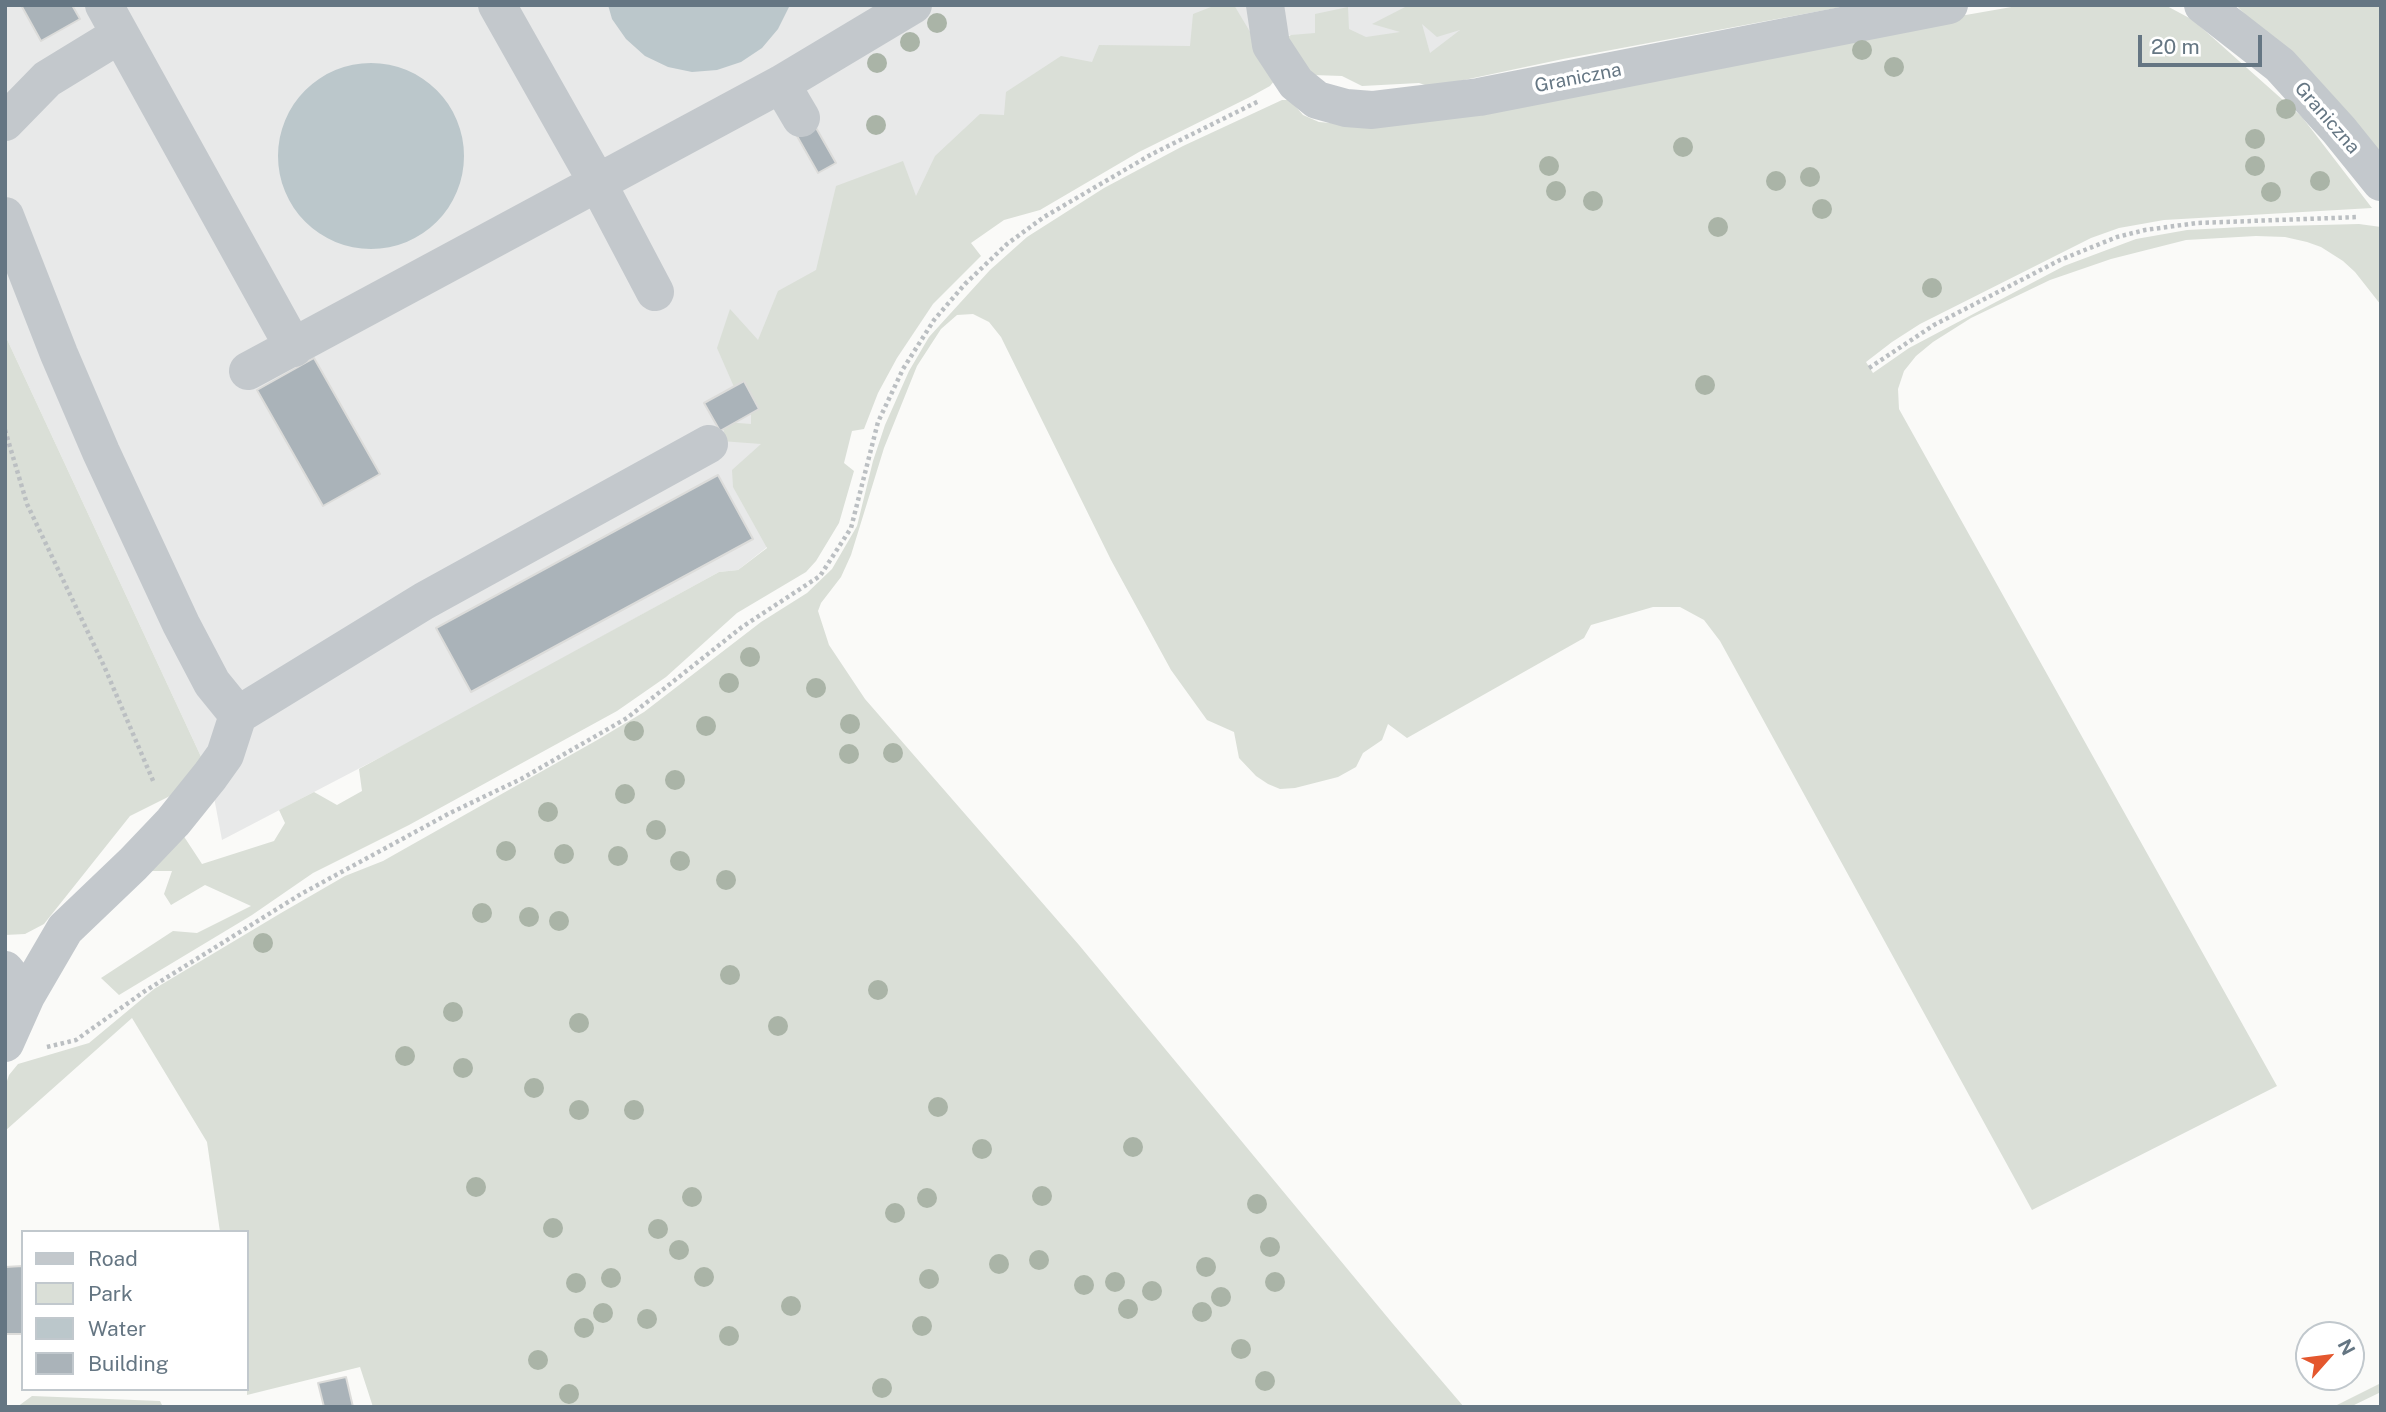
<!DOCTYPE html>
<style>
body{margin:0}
#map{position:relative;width:2386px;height:1412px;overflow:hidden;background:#fafaf8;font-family:"Public Sans",sans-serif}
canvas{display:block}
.frame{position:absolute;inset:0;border:7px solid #657683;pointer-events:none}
.legend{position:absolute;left:21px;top:1230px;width:228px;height:161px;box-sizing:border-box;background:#fff;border:2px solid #c1c8cd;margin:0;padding:9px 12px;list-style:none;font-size:21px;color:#657683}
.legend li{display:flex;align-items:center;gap:14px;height:35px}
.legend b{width:35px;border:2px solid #c1c8cd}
.north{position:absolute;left:2295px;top:1321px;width:70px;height:70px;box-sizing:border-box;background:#fff;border:2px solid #c1c8cd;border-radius:50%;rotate:62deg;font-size:19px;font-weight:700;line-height:28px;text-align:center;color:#657683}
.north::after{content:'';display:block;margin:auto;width:24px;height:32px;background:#e4572e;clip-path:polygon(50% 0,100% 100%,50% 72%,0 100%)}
.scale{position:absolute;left:2138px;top:35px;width:124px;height:32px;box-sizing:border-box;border:4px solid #657683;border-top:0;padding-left:9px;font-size:21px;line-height:24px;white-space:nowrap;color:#657683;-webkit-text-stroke:5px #fff;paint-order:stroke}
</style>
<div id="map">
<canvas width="2386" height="1412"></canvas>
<div class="frame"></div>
<ul class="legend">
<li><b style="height:9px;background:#c3c8cc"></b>Road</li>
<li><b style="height:19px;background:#dadfd7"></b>Park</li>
<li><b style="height:19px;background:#bbc7cb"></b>Water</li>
<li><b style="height:19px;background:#aab3b9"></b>Building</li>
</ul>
<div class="north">N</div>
<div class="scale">20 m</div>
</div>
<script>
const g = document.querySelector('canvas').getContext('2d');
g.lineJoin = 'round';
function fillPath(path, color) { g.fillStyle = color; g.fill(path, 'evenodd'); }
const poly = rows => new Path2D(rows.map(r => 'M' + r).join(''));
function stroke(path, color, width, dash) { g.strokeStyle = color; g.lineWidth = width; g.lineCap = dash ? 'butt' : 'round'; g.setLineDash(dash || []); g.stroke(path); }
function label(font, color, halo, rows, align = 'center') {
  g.font = font + ' "Public Sans",sans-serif'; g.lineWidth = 7; g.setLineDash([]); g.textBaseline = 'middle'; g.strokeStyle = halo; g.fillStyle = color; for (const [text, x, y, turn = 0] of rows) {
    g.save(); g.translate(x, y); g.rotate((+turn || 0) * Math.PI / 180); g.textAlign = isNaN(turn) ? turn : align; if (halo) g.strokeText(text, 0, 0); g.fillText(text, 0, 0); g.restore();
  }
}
const built = poly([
 [5,5,1569,5,1582,33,1366,63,1290,35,976,195,766,548,738,570,719,572,429,732,222,840,210,776,5,335]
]);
const green = poly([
 [1216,5,1234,5,1274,72,1275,80,1270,86,1250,97,1139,152,1040,210,1004,220,971,243,981,256,933,304,897,358,878,393,864,429,852,431,844,463,854,471,839,523,816,561,806,572,737,613,666,677,617,711,409,825,313,873,252,915,119,995,101,978,173,931,197,933,251,906,205,885,171,905,164,894,172,871,143,871,183,835,202,864,274,841,285,823,279,810,314,792,337,805,362,791,359,769,719,572,738,570,767,548,733,487,732,470,761,444,721,441,726,422,751,424,751,405,738,396,717,348,730,309,758,340,778,291,816,270,836,186,903,161,916,196,935,156,980,114,1004,115,1006,92,1061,56,1092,62,1099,45,1190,46,1193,14],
 [1409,5,1852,5,1563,59,1431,87,1419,83,1362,86,1342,76,1313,75,1283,39,1291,35,1315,33,1315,14,1348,7,1349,29,1366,37,1400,32,1372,24],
 [1422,24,1437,37,1460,30,1430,53],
 [2023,5,2165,5,2193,20,2302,117,2372,208,2164,220,2119,228,2091,238,1920,324,1892,342,1866,362,1873,373,1909,348,2064,266,2136,239,2187,230,2242,227,2359,224,2381,227,2381,305,2355,272,2343,261,2321,247,2307,242,2285,237,2256,236,2186,240,2111,259,2050,280,1971,318,1933,342,1916,356,1904,371,1898,389,1899,409,2277,1086,2032,1210,1720,641,1704,620,1680,607,1653,607,1591,625,1584,638,1407,738,1388,724,1382,740,1363,753,1356,767,1338,777,1295,788,1280,789,1268,784,1256,776,1239,758,1234,732,1207,720,1171,670,1111,560,1001,337,989,322,973,314,957,315,941,329,917,366,884,448,851,555,841,577,821,603,818,611,829,645,865,699,1079,945,1393,1324,1464,1407,373,1407,360,1367,247,1395,247,1232,220,1232,207,1142,132,1018,5,1131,5,1087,9,1075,18,1064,89,1043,154,989,281,913,345,876,383,861,599,739,644,712,761,622,807,593,832,569,857,526,873,461,885,425,909,371,929,337,990,270,1027,237,1104,188,1183,146,1282,100,1290,100,1303,115,1319,122,1342,124],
 [2236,5,2381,5,2381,159,2253,23],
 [5,335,210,776,130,816,44,924,25,934,5,935],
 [2381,1383,2381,1392,2350,1407,2333,1407],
 [32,1396,160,1401,163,1407,17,1407]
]);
const water = poly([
 [608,5,790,5,778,29,762,48,741,62,717,70,692,72,668,67,645,56,626,39,612,19],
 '278 156a93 93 0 1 1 186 0a93 93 0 1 1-186 0Z'
]);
const building = poly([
 [21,5,72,5,80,19,41,41,21,5],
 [815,126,836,163,818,173,797,136,815,126],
 [314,358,380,474,323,506,257,390,314,358],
 [744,381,759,409,720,431,704,403,744,381],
 [718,475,753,539,471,692,436,628,718,475],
 [23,1266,23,1334,5,1334,5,1267,23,1266],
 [346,1377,353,1407,324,1407,318,1383,346,1377]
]);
const path = poly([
 [1869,368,1934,325,2060,260,2117,237,2145,230,2197,223,2359,217],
 [5,430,27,504,104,666,154,783],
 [47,1047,76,1040,145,991,301,894,450,813,521,779,627,718,742,627,820,576,851,528,878,422,903,369,934,320,965,284,1007,244,1044,217,1152,154,1259,101]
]);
const minor = poly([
 [104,5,294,348],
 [497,5,597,182,655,292],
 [1265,5,1271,45,1296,83,1317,100,1346,108,1372,110,1479,97,1949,5],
 [2203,5,2280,65,2339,130,2381,182],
 [781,84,801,118],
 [5,122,47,79,119,35],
 [5,216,59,354,101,452,181,624,212,683,238,715],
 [248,371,781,84,913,5],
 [5,970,26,996,5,1043],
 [26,996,65,929,133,864,173,822,210,776,225,755,238,715,424,601,709,444]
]);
const trees = [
 [937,23],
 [910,42],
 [1862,50],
 [877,63],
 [1894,67],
 [2286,109],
 [876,125],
 [2255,139],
 [1683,147],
 [1549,166],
 [2255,166],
 [1810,177],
 [1776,181],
 [2320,181],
 [1556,191],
 [2271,192],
 [1593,201],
 [1822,209],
 [1718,227],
 [1932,288],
 [1705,385],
 [750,657],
 [729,683],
 [816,688],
 [850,724],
 [706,726],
 [634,731],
 [893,753],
 [849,754],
 [675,780],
 [625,794],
 [548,812],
 [656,830],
 [506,851],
 [564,854],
 [618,856],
 [680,861],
 [726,880],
 [482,913],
 [529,917],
 [559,921],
 [263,943],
 [730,975],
 [878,990],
 [453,1012],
 [579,1023],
 [778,1026],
 [405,1056],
 [463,1068],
 [534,1088],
 [938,1107],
 [579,1110],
 [634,1110],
 [1133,1147],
 [982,1149],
 [476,1187],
 [1042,1196],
 [692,1197],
 [927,1198],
 [1257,1204],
 [895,1213],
 [553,1228],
 [658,1229],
 [1270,1247],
 [679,1250],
 [1039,1260],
 [999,1264],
 [1206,1267],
 [704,1277],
 [611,1278],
 [929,1279],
 [1115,1282],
 [1275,1282],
 [576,1283],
 [1084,1285],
 [1152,1291],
 [1221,1297],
 [791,1306],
 [1128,1309],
 [1202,1312],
 [603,1313],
 [647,1319],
 [922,1326],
 [584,1328],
 [729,1336],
 [1241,1349],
 [538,1360],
 [1265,1381],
 [882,1388],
 [569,1394]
];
const streetNames = [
 ["Graniczna",1578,78,-11],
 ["Graniczna",2327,118,49]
];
fillPath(built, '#e8e9e9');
fillPath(green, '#dadfd7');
fillPath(water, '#bbc7cb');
fillPath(building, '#aab3b9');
stroke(building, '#dcdcda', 2);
stroke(path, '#bbbfc2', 4.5, [3.5, 3.5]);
stroke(minor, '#c3c8cc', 38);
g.fillStyle = '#aab4a7';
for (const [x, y] of trees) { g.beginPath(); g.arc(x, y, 10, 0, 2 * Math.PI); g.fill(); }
label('19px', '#657683', '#fff', streetNames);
</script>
